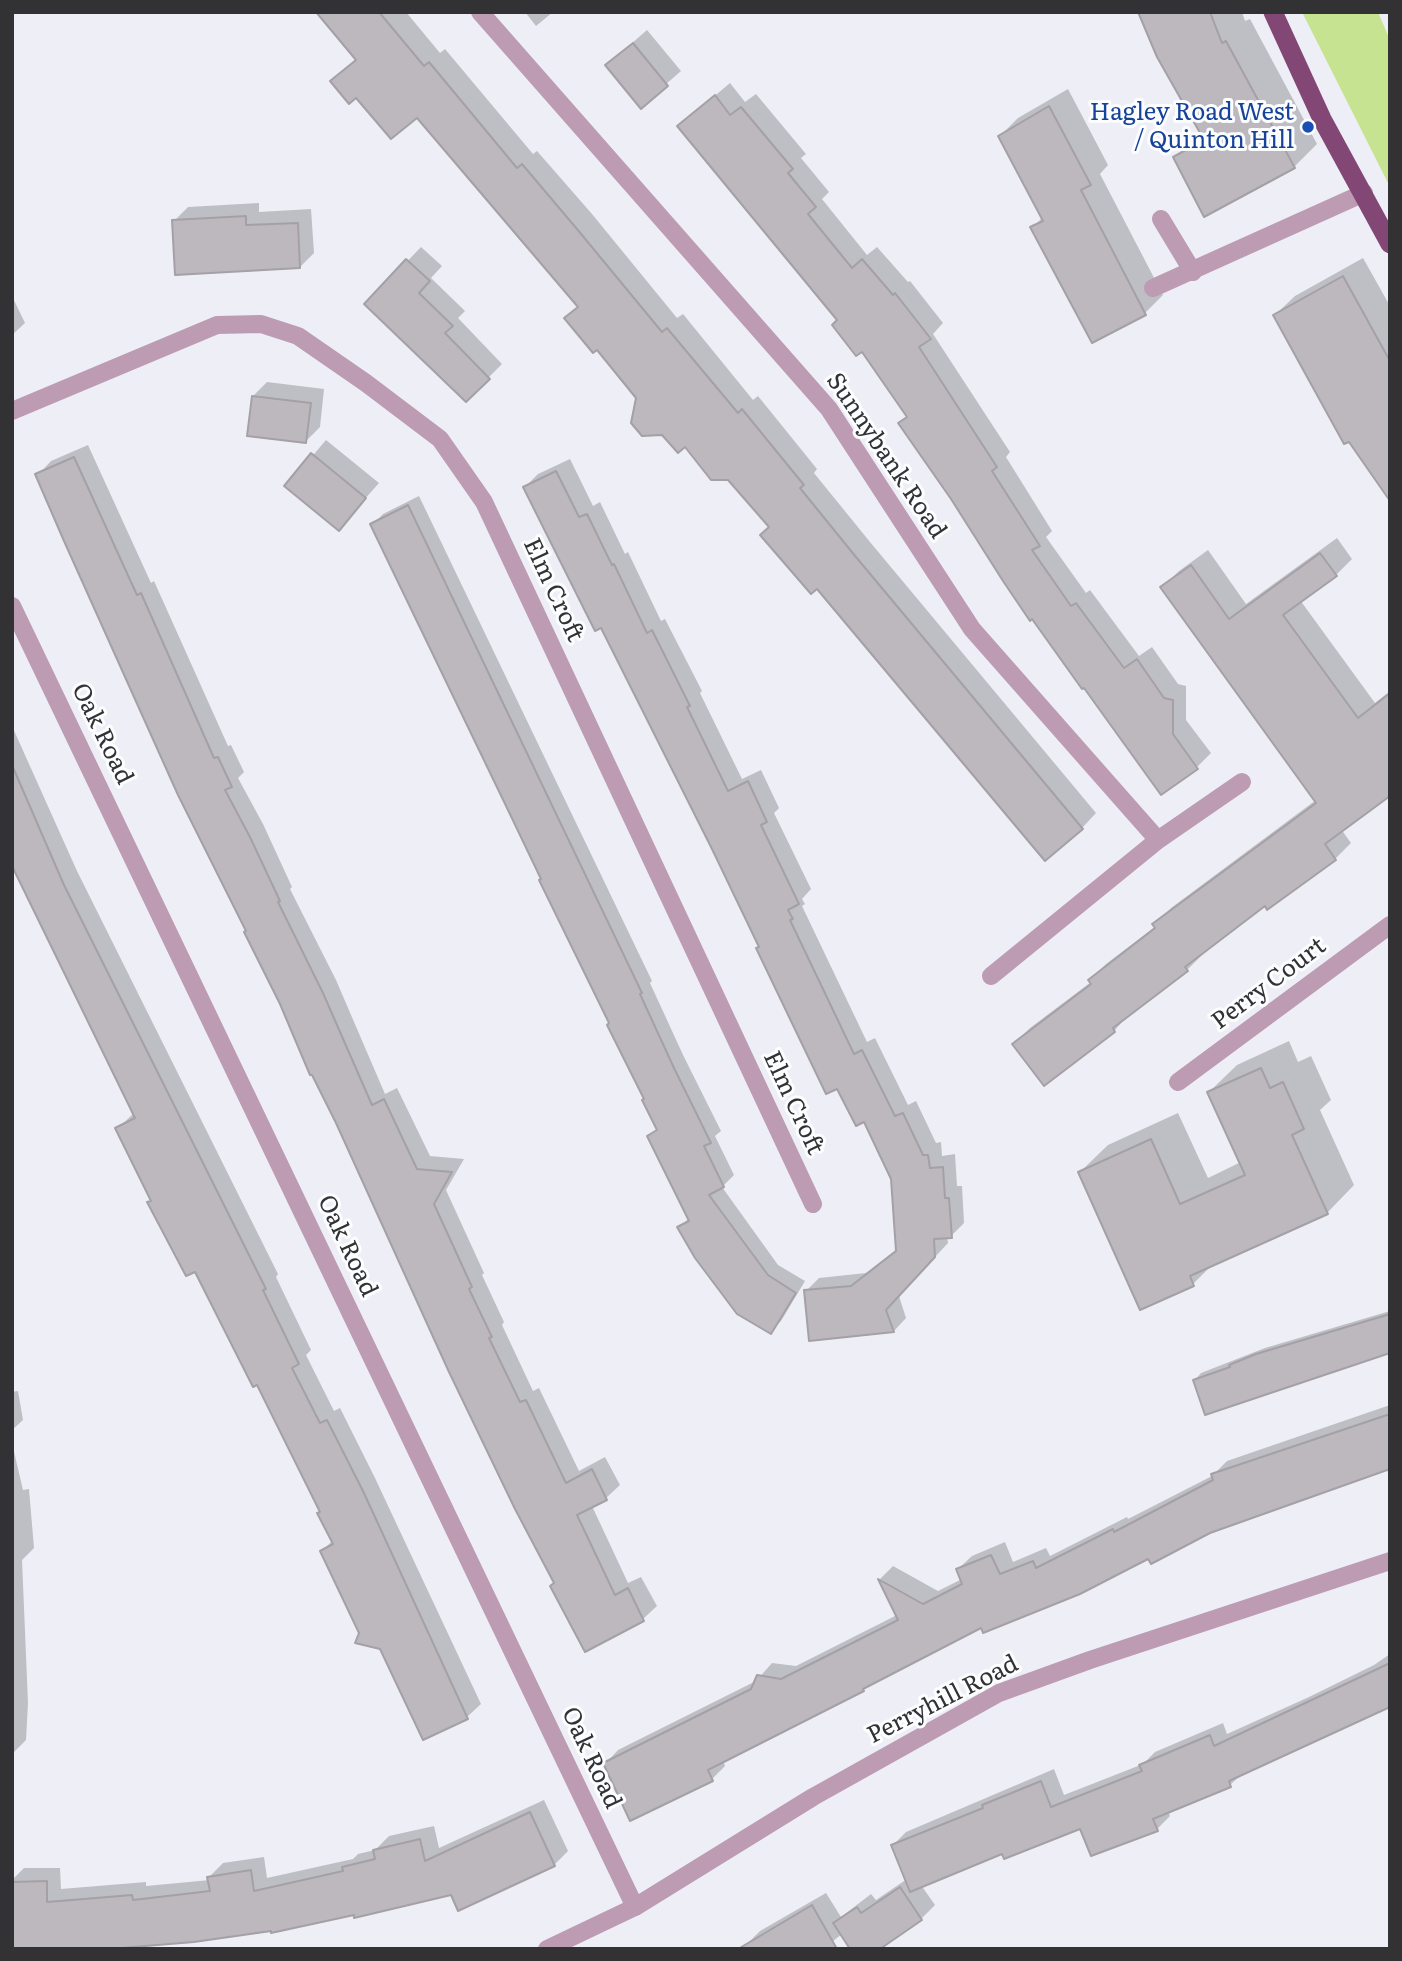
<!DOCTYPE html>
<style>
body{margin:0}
#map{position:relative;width:1402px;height:1961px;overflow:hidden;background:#eeeff6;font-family:Literata,serif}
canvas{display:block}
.frame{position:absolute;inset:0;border:14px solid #323234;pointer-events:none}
</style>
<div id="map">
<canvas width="1402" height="1961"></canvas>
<div class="frame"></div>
</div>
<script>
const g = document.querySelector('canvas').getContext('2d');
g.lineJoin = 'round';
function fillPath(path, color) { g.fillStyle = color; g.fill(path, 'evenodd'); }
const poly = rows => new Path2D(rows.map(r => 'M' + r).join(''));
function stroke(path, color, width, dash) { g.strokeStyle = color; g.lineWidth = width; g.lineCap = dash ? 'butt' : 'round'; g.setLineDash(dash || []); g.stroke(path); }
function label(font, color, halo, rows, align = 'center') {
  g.font = font + ' Literata,serif'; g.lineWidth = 6; g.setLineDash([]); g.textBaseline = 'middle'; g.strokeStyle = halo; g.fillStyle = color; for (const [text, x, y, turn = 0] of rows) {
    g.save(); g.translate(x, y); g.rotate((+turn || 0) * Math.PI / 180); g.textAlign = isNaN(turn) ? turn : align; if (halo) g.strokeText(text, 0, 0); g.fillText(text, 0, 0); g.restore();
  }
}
const green = poly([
 [1302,12,1378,12,1390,40,1390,187]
]);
const shadow = poly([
 [318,12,406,12,440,53,445,49,533,154,537,151,592,214,677,318,683,314,753,400,758,396,817,469,814,473,870,542,1096,813,1082,828,771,527,728,478,685,445,637,398,597,348,567,318,579,306,417,115,357,95,332,81,357,58],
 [525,12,553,12,536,26],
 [1141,12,1242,12,1245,21,1250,19,1317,144,1294,167,1175,157,1201,132],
 [647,30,681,71,641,106,607,65],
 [730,83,745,102,756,94,806,154,801,158,829,192,822,199,867,255,877,247,908,282,910,281,943,323,933,334,1010,452,1006,457,1052,531,1046,537,1086,593,1090,590,1139,656,1152,647,1178,684,1186,686,1186,720,1211,753,1197,767,952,498,900,423,908,415,862,350,679,126],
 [1068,89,1108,165,1100,174,1163,295,1145,313,1032,228,1043,217,1000,136,1018,118],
 [259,203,259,212,311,209,314,253,300,267,174,221,188,207],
 [421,247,442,266,431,278,465,311,458,318,502,364,466,400,366,304],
 [1363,258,1390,306,1390,485,1275,315,1295,296],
 [12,296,25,323,12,335],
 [267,382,324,389,320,427,306,441,253,396],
 [326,440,379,483,339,528,287,486],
 [88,445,151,583,154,581,228,746,231,745,244,772,238,778,263,824,292,887,290,889,336,980,385,1094,397,1088,430,1156,464,1159,446,1190,484,1273,482,1275,504,1322,502,1325,533,1391,539,1388,579,1471,605,1457,620,1485,606,1498,592,1506,628,1583,641,1577,657,1606,643,1619,585,1650,556,1582,282,1003,38,475,51,461],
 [570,459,593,506,600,502,625,554,628,552,661,621,665,619,702,691,700,693,742,779,761,770,779,808,774,813,811,889,802,899,805,904,802,906,867,1042,875,1038,908,1105,916,1101,936,1143,941,1142,942,1156,955,1154,957,1186,962,1186,964,1223,951,1236,947,1236,948,1243,899,1296,906,1318,894,1331,806,1291,819,1278,866,1273,897,1249,892,1179,865,1120,761,946,602,626,525,487,538,474],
 [419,496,652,981,650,983,684,1057,721,1131,715,1136,734,1175,722,1187,778,1265,805,1281,781,1321,770,1332,679,1228,689,1218,650,1136,658,1128,646,1099,372,525,383,514],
 [1337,538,1352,559,1336,575,1300,600,1375,703,1390,691,1390,793,1341,829,1351,843,1335,859,1265,904,1202,952,1203,954,1187,970,1129,1014,1114,1031,1014,1044,1030,1028,1091,982,1090,980,1106,964,1156,926,1155,924,1171,908,1316,800,1163,587,1179,571,1208,550,1246,604],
 [12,726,77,871,278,1274,276,1277,311,1350,306,1355,334,1411,340,1408,375,1478,481,1704,467,1717,424,1738,381,1647,361,1633,322,1551,333,1540,321,1511,258,1383,195,1270,149,1203,152,1200,117,1129,134,1113,12,862],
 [1289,1041,1298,1062,1311,1056,1331,1100,1320,1110,1354,1185,1327,1213,1213,1264,1193,1284,1080,1172,1108,1145,1178,1113,1208,1178,1241,1162,1209,1092,1237,1065],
 [1390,1311,1390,1350,1195,1380,1201,1373,1265,1348],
 [18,1391,23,1420,12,1430,12,1392],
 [1390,1405,1390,1467,1209,1531,981,1625,869,1684,863,1690,723,1760,725,1766,712,1779,605,1764,618,1750,756,1681,772,1663,796,1666,897,1615,880,1579,893,1566,938,1591,962,1579,958,1569,972,1556,1005,1542,1013,1562,1046,1548,1050,1556,1127,1517,1128,1519,1212,1476,1227,1461],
 [12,1443,23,1490,29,1489,34,1548,22,1560,28,1703,26,1740,12,1754],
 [1390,1654,1390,1706,1242,1774,1230,1785,1168,1811,1170,1816,1157,1829,1081,1826,1003,1852,921,1885,935,1905,921,1919,842,1934,823,1949,746,1945,760,1931,826,1893,841,1917,871,1894,876,1900,907,1879,893,1845,906,1832,1054,1769,1064,1795,1143,1764,1155,1752,1223,1723,1227,1734,1309,1697,1374,1665],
 [544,1800,568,1851,554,1865,452,1893,272,1929,12,1947,12,1880,24,1868,60,1868,61,1889,146,1882,146,1886,210,1880,209,1877,223,1863,264,1857,267,1878,353,1859,358,1854,375,1850,389,1836,434,1826,439,1848]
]);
const building = poly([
 [316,12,379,12,424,66,429,62,517,168,522,164,577,229,662,332,667,328,738,413,742,409,804,485,800,488,856,557,1083,829,1045,861,817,589,811,594,760,535,769,527,728,480,711,480,685,447,678,453,662,435,642,436,631,423,636,398,597,350,593,353,564,318,578,307,417,118,391,139,356,98,349,104,330,81,356,60,316,12],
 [1138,12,1210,12,1222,43,1226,41,1295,168,1204,217,1173,157,1204,140,1157,57,1138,12],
 [633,43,668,86,641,109,605,65,633,43],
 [715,95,730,115,741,107,793,169,788,173,816,207,808,214,852,268,862,259,893,295,895,293,931,339,919,347,997,467,992,471,1040,546,1032,550,1071,606,1076,603,1124,668,1137,659,1164,698,1173,700,1173,734,1198,769,1161,795,1084,688,1082,689,1032,619,1030,621,1003,581,951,499,898,423,907,417,862,352,856,356,832,325,837,320,677,126,715,95],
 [1049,106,1091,185,1081,190,1146,315,1092,343,1030,227,1043,221,998,136,1049,106],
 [246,216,246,225,298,223,300,268,175,275,172,220,246,216],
 [406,259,430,281,419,293,453,326,445,333,490,379,466,402,364,304,406,259],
 [1343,276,1390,361,1390,501,1349,442,1344,444,1273,315,1343,276],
 [252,396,311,403,306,443,247,436,252,396],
 [311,453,366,498,339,531,284,486,311,453],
 [74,457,137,595,141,593,214,758,218,757,232,787,225,790,250,837,280,901,278,902,323,993,372,1105,384,1099,417,1169,452,1172,434,1204,472,1287,469,1289,492,1337,489,1338,520,1402,526,1400,566,1483,592,1469,607,1500,577,1515,615,1595,628,1588,644,1621,585,1652,550,1586,554,1583,515,1509,449,1372,336,1123,312,1075,310,1075,280,1004,244,932,246,931,178,795,64,541,35,474,74,457],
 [556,471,579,517,587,514,612,565,614,564,647,633,652,630,690,706,687,707,728,791,748,781,767,822,761,825,799,904,788,910,793,919,790,920,854,1054,862,1050,895,1116,903,1113,923,1155,928,1155,930,1168,943,1167,945,1198,949,1198,952,1238,934,1239,935,1257,886,1310,894,1332,809,1341,804,1290,851,1286,896,1251,891,1179,864,1122,856,1126,837,1089,826,1094,756,948,759,947,712,849,601,628,595,631,523,487,556,471],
 [408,505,642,993,640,994,674,1068,711,1143,704,1146,724,1187,709,1195,768,1275,796,1293,771,1334,737,1314,695,1258,677,1227,689,1221,647,1136,657,1130,642,1100,644,1099,607,1025,609,1023,539,880,541,879,508,810,370,524,408,505],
 [1320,553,1337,576,1283,615,1358,718,1390,693,1390,796,1325,844,1336,860,1267,910,1265,906,1185,967,1188,971,1113,1028,1115,1032,1044,1086,1012,1044,1091,984,1088,980,1155,928,1152,924,1316,803,1160,587,1191,565,1229,619,1320,553],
 [12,765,64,885,266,1289,263,1290,299,1364,292,1368,320,1423,327,1420,363,1491,468,1719,423,1740,380,1649,355,1643,359,1633,320,1551,333,1544,317,1513,320,1512,257,1385,253,1387,195,1272,186,1276,147,1202,151,1201,115,1128,135,1118,12,866,12,765],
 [1261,1068,1270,1088,1283,1082,1304,1129,1292,1135,1328,1214,1190,1276,1194,1286,1140,1310,1078,1172,1151,1139,1180,1204,1245,1175,1207,1092,1261,1068],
 [1390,1314,1390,1353,1205,1415,1193,1380,1230,1367,1229,1365,1256,1354,1390,1314],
 [1390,1414,1390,1469,1210,1533,1151,1564,1148,1559,1080,1594,983,1633,981,1628,863,1689,864,1691,708,1770,713,1781,630,1821,603,1763,751,1689,757,1675,781,1679,898,1620,878,1579,923,1604,962,1584,956,1569,991,1555,1000,1574,1033,1561,1036,1568,1113,1529,1114,1532,1213,1480,1211,1474,1390,1414],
 [1390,1663,1390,1707,1229,1781,1231,1787,1153,1819,1158,1831,1091,1856,1080,1829,1004,1859,1002,1854,910,1892,891,1845,983,1808,982,1805,1041,1781,1051,1807,1142,1771,1139,1765,1210,1735,1214,1746,1390,1663],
 [530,1812,555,1866,458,1911,451,1895,354,1918,354,1915,271,1933,271,1931,194,1942,109,1949,12,1949,12,1882,47,1881,47,1902,132,1895,133,1900,210,1891,207,1877,251,1870,254,1891,343,1871,342,1867,375,1859,373,1850,420,1839,425,1861,530,1812],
 [900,1887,922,1920,880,1949,850,1949,833,1923,857,1907,861,1913,900,1887],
 [812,1905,837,1949,738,1949,812,1905]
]);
const minor = poly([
 [480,12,829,409,972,629,1158,840],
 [1161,219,1193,272],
 [1153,288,1364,193],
 [12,411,217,325,261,324,298,336,366,383,440,439,484,502,813,1204],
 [12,606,635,1907],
 [991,976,1158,840,1242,782],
 [1178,1082,1390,925]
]);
const tertiary = poly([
 [547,1949,635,1907,813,1797,999,1693,1090,1660,1390,1561]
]);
const trunk = poly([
 [1273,12,1322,119,1390,244]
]);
const markers = [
 [1308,127,7,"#1a4fb4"]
];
const transitNames = [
 ["Hagley Road West",1294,113],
 ["/ Quinton Hill",1294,141]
];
const streetNames = [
 ["Sunnybank Road",886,456,56],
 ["Elm Croft",553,590,65],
 ["Oak Road",102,734,64],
 ["Perry Court",1269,984,-37],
 ["Elm Croft",793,1103,65],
 ["Oak Road",347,1246,65],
 ["Perryhill Road",943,1700,-27],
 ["Oak Road",591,1758,65]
];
fillPath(green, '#c6e391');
fillPath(shadow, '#0003');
fillPath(building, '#bcb8be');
stroke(building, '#a4a0a6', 2);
stroke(minor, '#bc9bb3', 18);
stroke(tertiary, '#bc9bb3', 18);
stroke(trunk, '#834776', 19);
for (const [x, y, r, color] of markers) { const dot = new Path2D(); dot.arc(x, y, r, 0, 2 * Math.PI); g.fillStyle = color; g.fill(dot); stroke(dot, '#fcfdfe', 2.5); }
label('24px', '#164399', '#fcfdfe', transitNames, 'right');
label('24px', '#323234', '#fcfdfe', streetNames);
</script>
